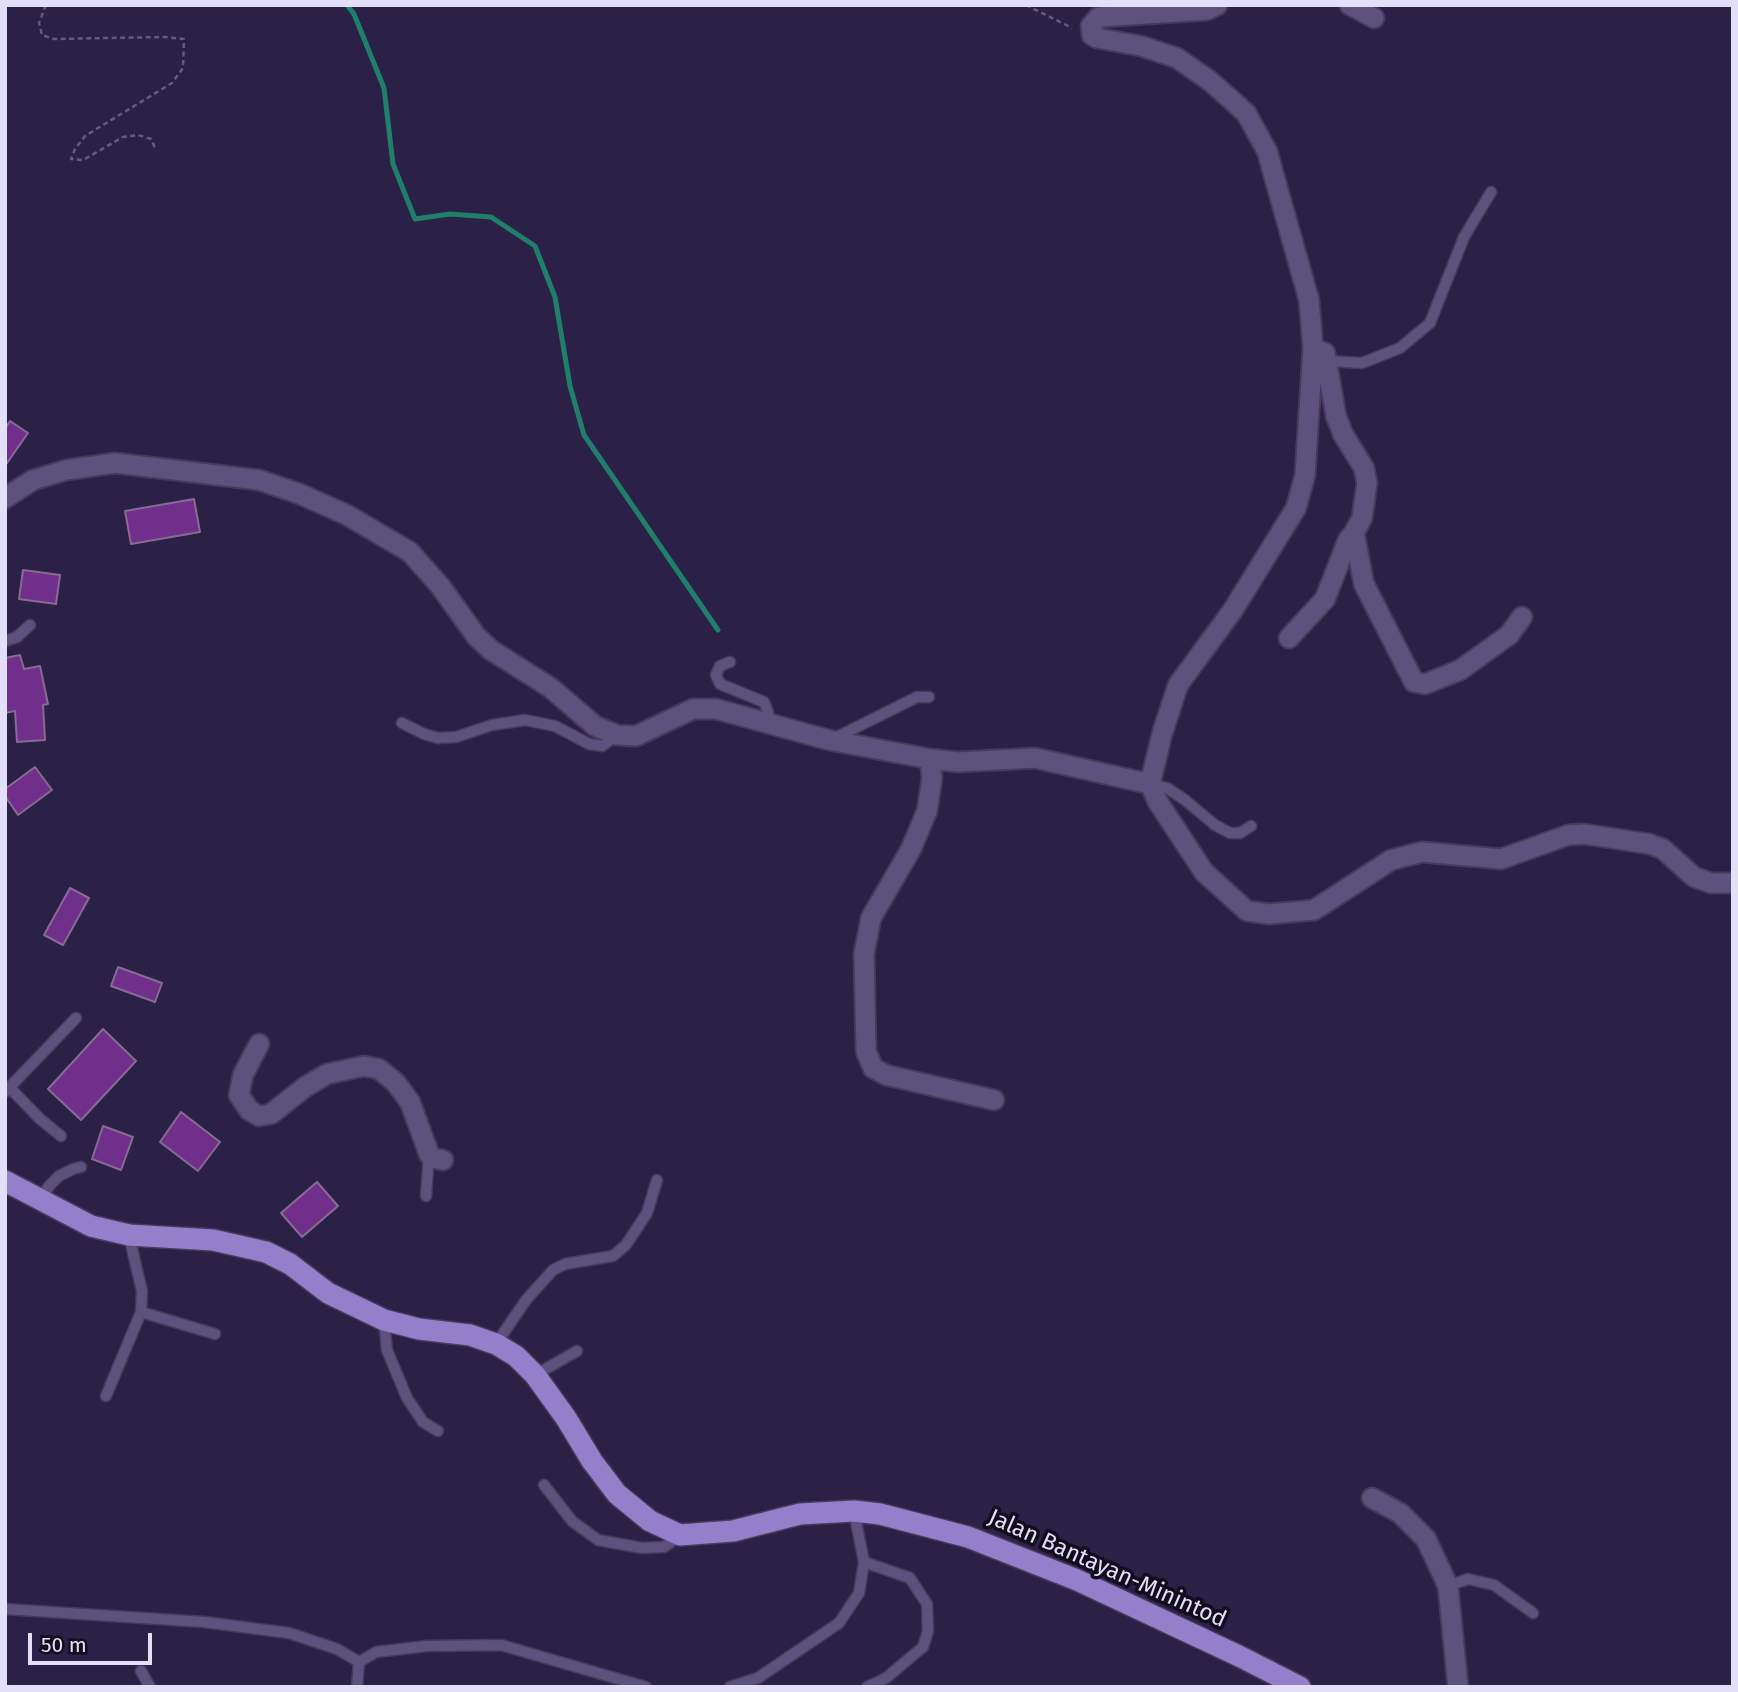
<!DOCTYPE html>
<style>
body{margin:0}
#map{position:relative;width:1738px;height:1692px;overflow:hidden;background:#2b2046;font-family:"Fira Sans",sans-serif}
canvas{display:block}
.frame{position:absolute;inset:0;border:7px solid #e4dff8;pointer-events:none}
.scale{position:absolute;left:28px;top:1633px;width:124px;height:32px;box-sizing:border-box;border:4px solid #e4dff8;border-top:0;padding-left:9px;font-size:21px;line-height:24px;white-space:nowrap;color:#e4dff8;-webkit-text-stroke:5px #120d1e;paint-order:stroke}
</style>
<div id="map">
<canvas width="1738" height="1692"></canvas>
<div class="frame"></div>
<div class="scale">50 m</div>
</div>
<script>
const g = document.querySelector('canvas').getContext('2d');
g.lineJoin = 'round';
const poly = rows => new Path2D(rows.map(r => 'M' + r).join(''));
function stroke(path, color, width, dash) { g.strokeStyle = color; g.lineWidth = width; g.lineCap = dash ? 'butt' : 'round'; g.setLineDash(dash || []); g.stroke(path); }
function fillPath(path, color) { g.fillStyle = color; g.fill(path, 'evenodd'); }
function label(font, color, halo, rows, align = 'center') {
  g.font = font + ' "Fira Sans",sans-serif'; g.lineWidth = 7; g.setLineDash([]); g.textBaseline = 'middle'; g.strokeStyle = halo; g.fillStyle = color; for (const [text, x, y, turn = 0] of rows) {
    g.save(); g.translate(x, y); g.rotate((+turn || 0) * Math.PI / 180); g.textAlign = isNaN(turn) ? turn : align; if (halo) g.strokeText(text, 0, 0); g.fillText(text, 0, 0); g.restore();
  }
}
const stream = poly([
 [347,5,354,14,384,88,393,164,415,219,450,214,491,217,535,246,555,297,570,386,584,435,718,630]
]);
const building = poly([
 [10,421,28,433,5,466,5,429,10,421],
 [194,499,200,532,131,544,125,511,194,499],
 [23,570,60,575,56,604,19,599,23,570],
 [20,655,24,669,40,666,48,704,43,705,45,740,17,742,15,711,5,713,5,658,20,655],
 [35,767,52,790,18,815,5,796,5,789,35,767],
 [70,888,89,898,63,945,44,935,70,888],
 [118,967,162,983,155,1002,111,986,118,967],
 [103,1029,136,1061,81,1120,48,1089,103,1029],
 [181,1112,220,1142,198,1171,160,1142,181,1112],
 [103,1126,133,1137,121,1170,92,1159,103,1126],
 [317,1182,338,1206,302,1237,281,1213,317,1182]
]);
const path = poly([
 [46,5,39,23,42,35,54,39,164,37,184,39,183,68,172,83,85,136,75,149,71,159,83,160,123,137,138,135,151,139,155,148],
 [1026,5,1072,28]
]);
const lane = poly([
 [1328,361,1362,363,1400,348,1430,323,1464,237,1491,192],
 [5,641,17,637,30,625],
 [730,662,720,666,716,675,720,684,764,702,768,712,767,723],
 [402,723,424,734,438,738,456,737,492,725,525,720,555,726,589,744,602,746,617,735],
 [833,739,917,697,929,697],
 [1150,784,1167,788,1185,800,1215,825,1230,833,1240,833,1251,826],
 [9,1087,40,1119,61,1136],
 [5,1092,76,1018],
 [426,1196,429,1154],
 [41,1200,49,1186,59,1176,73,1169,81,1167],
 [141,1312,215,1334],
 [384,1321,387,1350,407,1398,423,1422,438,1431],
 [496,1344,526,1300,553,1270,565,1264,613,1256,626,1245,647,1213,657,1180],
 [535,1375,577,1351],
 [106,1396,141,1312,142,1291,129,1236],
 [544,1485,572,1521,598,1540,642,1548,664,1547,679,1536],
 [864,1562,910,1578,927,1604,928,1631,923,1647,886,1678,867,1687],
 [1448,1586,1468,1579,1494,1585,1533,1613],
 [5,1609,204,1622,289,1633,337,1649,359,1662],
 [141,1671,150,1687],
 [357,1687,359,1662,376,1652,427,1646,501,1645,646,1687],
 [730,1687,758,1678,839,1623,859,1593,864,1562,854,1512]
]);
const street = poly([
 [1350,5,1374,18],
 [1313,348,1325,353,1336,416,1343,434,1364,468,1367,483,1362,518,1354,533],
 [5,498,33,480,66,470,115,463,259,480,300,494,347,515,410,552,441,587,476,636,491,650,551,688,595,726,617,735,636,736,693,709,716,709,829,740,930,759,958,762,1035,758,1150,784,1158,802,1204,872,1247,911,1269,914,1314,910,1391,860,1422,852,1501,859,1568,835,1584,834,1650,844,1663,849,1694,877,1711,883,1733,883],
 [1289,638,1325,599,1348,540,1354,533,1364,584,1414,682,1425,684,1460,670,1509,635,1522,617],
 [930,759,932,778,927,811,911,849,871,918,864,954,866,1051,873,1068,886,1075,994,1100],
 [1150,784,1162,734,1178,685,1233,610,1296,508,1305,475,1313,348,1309,300,1267,151,1246,113,1210,81,1177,58,1141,46,1097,38,1092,35,1091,26,1099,17,1207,10,1217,5],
 [259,1044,243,1075,239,1095,249,1110,259,1116,271,1114,305,1087,327,1074,364,1066,379,1069,396,1083,410,1102,429,1154,433,1158,443,1160],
 [1372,1498,1400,1513,1426,1539,1448,1586,1458,1687]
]);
const primary = poly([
 [5,1181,91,1226,129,1235,213,1240,266,1252,290,1264,328,1293,384,1320,419,1329,470,1335,496,1344,516,1356,535,1375,566,1418,592,1461,617,1494,650,1521,680,1535,733,1531,800,1514,854,1511,880,1514,968,1537,1077,1580,1239,1656,1300,1687]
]);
const streetNames = [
 ["Jalan Bantayan-Minintod",1107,1569,24]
];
stroke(stream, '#207f6b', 5);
fillPath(building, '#702f8a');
stroke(building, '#876b94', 2);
stroke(lane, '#463b5c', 13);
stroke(street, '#463b5c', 23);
stroke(primary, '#463b5c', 24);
stroke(path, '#645b7d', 2.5, [5, 3.5]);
stroke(lane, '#5d527d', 10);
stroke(street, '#5d527d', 19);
stroke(primary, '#937fca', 21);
label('23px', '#e4dff8', '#120d1e', streetNames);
</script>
